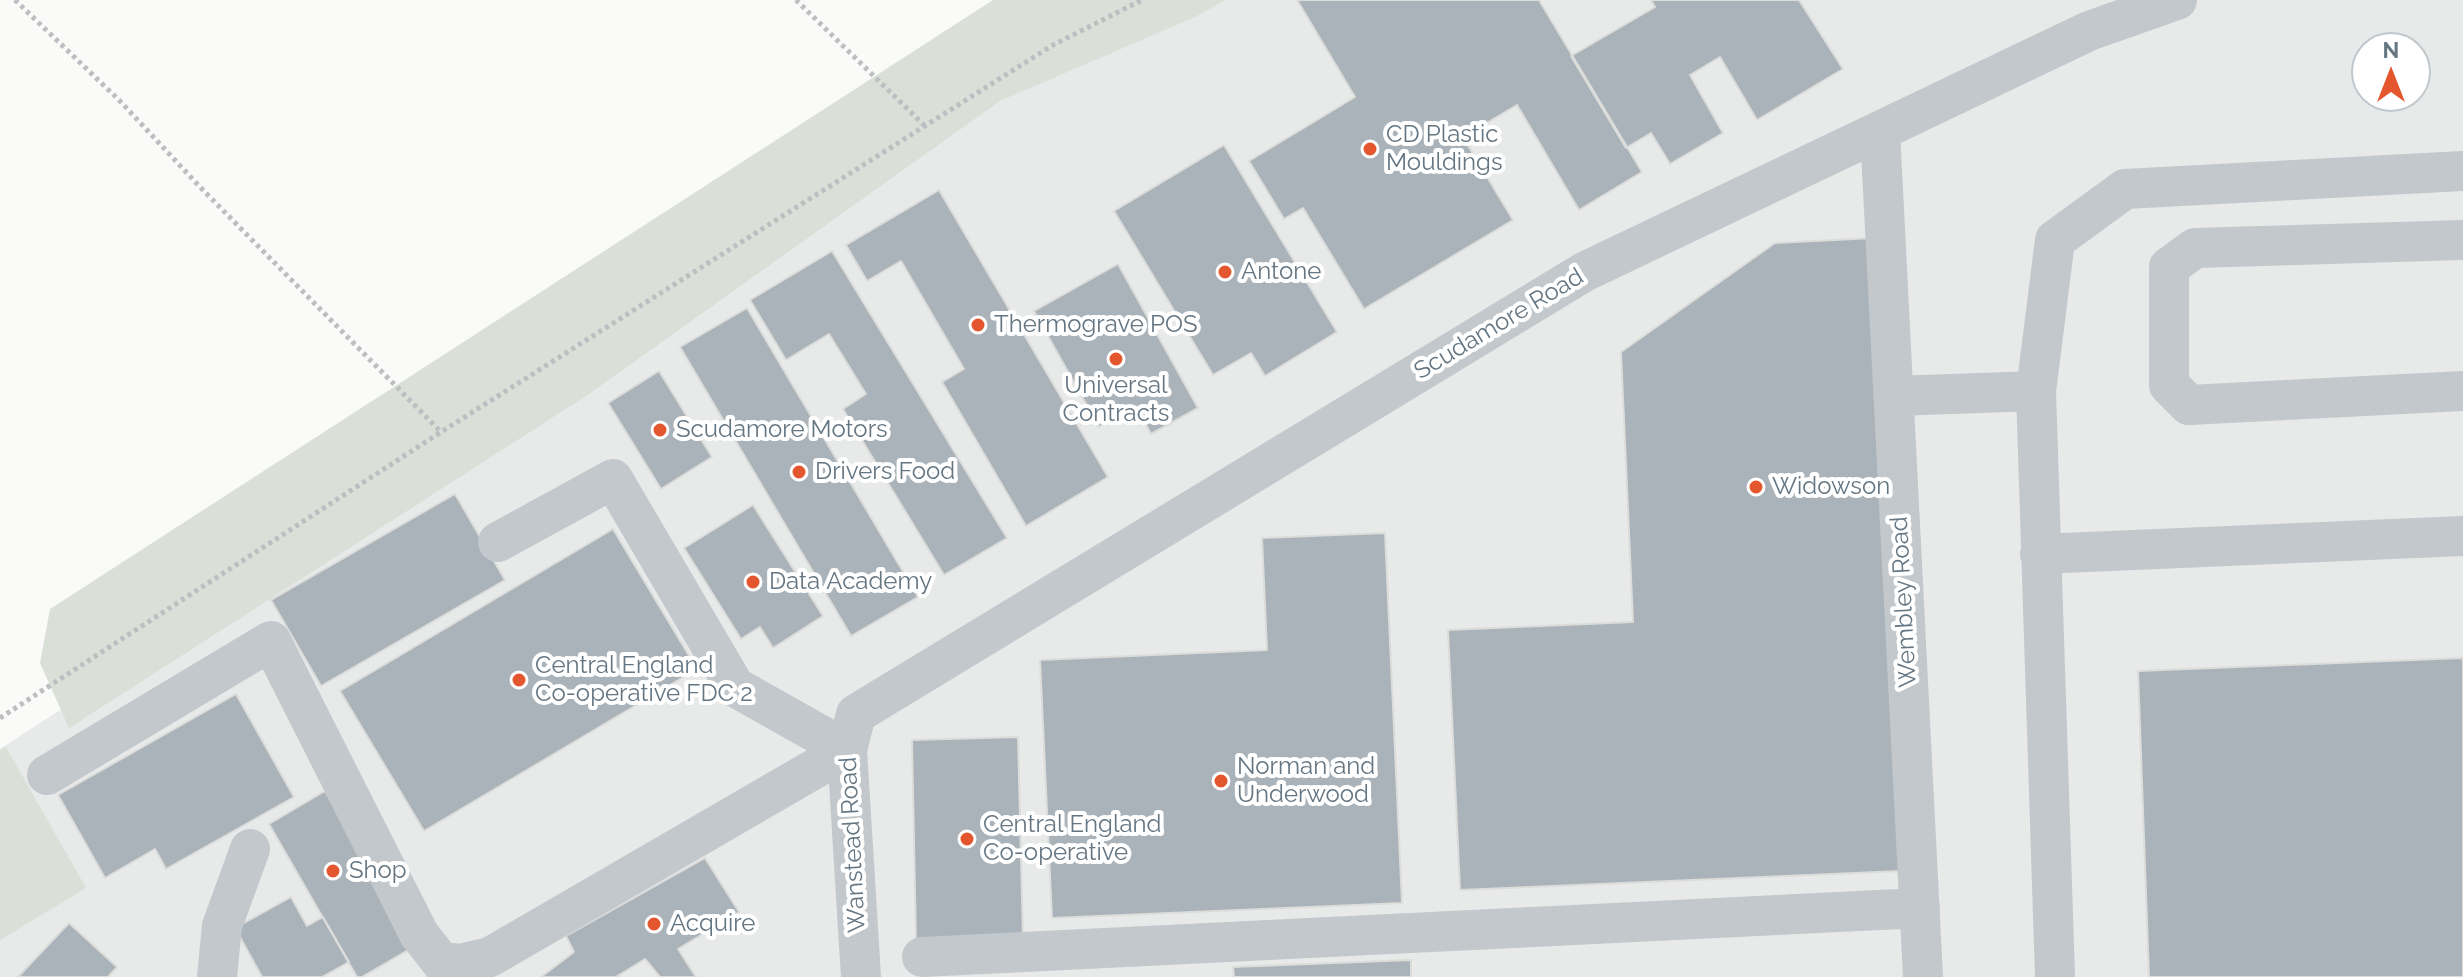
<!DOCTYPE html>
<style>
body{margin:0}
#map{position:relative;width:2463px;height:977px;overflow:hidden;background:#fafaf8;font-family:Raleway,sans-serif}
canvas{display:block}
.north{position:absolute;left:2351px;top:32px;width:80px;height:80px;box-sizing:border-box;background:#fff;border:2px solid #c1c8cd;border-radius:50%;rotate:0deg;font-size:22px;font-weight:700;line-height:32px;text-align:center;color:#657683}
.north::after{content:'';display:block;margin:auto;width:28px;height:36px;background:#e4572e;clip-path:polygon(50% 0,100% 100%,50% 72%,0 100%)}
</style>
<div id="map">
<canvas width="2463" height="977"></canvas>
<div class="north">N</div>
</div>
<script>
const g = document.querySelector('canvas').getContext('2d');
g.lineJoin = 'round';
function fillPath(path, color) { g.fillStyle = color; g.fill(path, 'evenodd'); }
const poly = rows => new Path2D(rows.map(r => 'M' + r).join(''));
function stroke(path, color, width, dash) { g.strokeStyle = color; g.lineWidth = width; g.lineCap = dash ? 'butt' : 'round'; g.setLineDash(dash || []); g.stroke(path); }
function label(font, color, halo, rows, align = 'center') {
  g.font = font + ' Raleway,sans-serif'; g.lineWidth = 8; g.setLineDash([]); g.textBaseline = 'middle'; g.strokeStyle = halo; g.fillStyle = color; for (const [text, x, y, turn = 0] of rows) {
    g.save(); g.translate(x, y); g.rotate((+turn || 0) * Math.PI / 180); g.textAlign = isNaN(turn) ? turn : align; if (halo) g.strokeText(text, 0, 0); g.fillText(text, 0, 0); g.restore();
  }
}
const built = poly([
 [1197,0,2463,0,2463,977,0,977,0,749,1000,101],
 [2367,48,2415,48,2415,96,2367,96]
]);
const green = poly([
 [993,0,1226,0,1195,17,1000,101,586,396,69,728,40,663,50,609],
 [6,747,86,888,0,940,0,750]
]);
const building = poly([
 [1297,0,1539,0,1642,172,1579,210,1517,105,1463,137,1513,220,1364,309,1303,208,1284,219,1249,161,1355,97,1297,0],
 [1651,0,1799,0,1843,69,1757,120,1720,57,1690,75,1723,133,1670,164,1651,133,1626,148,1571,56,1655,7,1651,0],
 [1224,145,1337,332,1265,376,1251,353,1213,375,1114,211,1224,145],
 [939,190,1108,477,1026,526,942,382,964,369,901,261,867,281,846,245,939,190],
 [1874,238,1901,871,1460,890,1448,630,1633,622,1621,352,1775,243,1874,238],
 [832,251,1007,538,944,575,843,409,866,394,829,334,786,360,750,300,832,251],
 [1118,264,1198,408,1151,434,1136,406,1099,427,1034,311,1118,264],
 [747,308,918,597,851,636,680,347,747,308],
 [659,371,712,457,661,489,608,403,659,371],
 [455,494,505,580,321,686,271,600,455,494],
 [753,505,823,616,773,648,760,627,741,639,684,548,753,505],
 [613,529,697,669,424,831,340,691,613,529],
 [1385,533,1402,903,1052,918,1040,660,1267,650,1262,538,1385,533],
 [2463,658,2463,977,2149,977,2138,671,2463,658],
 [236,694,294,797,166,869,155,849,105,878,58,795,236,694],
 [1018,737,1023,938,916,941,912,740,1018,737],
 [325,791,415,946,362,977,357,977,269,824,325,791],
 [705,858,739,912,678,949,696,977,660,977,645,959,616,977,541,977,574,952,566,936,705,858],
 [291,897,307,926,323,917,349,962,322,977,262,977,235,928,291,897],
 [69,923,117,967,108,977,18,977,69,923],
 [1411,960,1411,977,1234,977,1233,967,1411,960]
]);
const path = poly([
 [15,0,119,100,200,187,441,432],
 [796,0,925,126],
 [0,718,441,432,1053,45,1142,0]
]);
const minor = poly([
 [1880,131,1923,977],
 [2463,240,2195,248,2169,267,2169,385,2189,405,2463,391],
 [1894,396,2036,391],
 [498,542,613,479,735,687,847,750],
 [2040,554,2463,536],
 [47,775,271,641,419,934,441,962,460,964,490,957,847,750],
 [922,957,1920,908],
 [217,977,222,926,250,849],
 [861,977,847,750,856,714,1584,272,2089,31,2177,0],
 [2055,977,2036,391,2055,240,2125,189,2463,171]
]);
const markers = [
 [1370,149,8,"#e4572e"],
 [1225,272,8,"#e4572e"],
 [978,325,8,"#e4572e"],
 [1116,359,8,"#e4572e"],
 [660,430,8,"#e4572e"],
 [799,472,8,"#e4572e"],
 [1756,487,8,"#e4572e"],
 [753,582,8,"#e4572e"],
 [519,680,8,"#e4572e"],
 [1221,781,8,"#e4572e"],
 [967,839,8,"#e4572e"],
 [333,871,8,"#e4572e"],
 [654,924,8,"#e4572e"]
];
const poiNames = [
 ["CD Plastic",1386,135],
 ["Mouldings",1386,163],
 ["Antone",1241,272],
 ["Thermograve POS",994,325],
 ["Universal",1116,386,"center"],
 ["Contracts",1116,414,"center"],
 ["Scudamore Motors",676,430],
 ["Drivers Food",815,472],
 ["Widowson",1772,487],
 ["Data Academy",769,582],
 ["Central England",535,666],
 ["Co-operative FDC 2",535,694],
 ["Norman and",1237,767],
 ["Underwood",1237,795],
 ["Central England",983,825],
 ["Co-operative",983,853],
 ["Shop",349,871],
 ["Acquire",670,924]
];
const streetNames = [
 ["Scudamore Road",1499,324,-31],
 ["Wembley Road",1904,602,-93],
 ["Wanstead Road",853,845,-93]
];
fillPath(built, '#e8e9e9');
fillPath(green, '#dadfd7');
fillPath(building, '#aab3b9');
stroke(building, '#dcdcda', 2);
stroke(path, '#bbbfc2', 5, [4, 4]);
stroke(minor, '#c3c8cc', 40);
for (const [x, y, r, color] of markers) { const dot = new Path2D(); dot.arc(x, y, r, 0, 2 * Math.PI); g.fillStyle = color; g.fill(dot); stroke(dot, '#fff', 3); }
label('24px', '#657683', '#fff', poiNames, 'left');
label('24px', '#657683', '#fff', streetNames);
</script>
